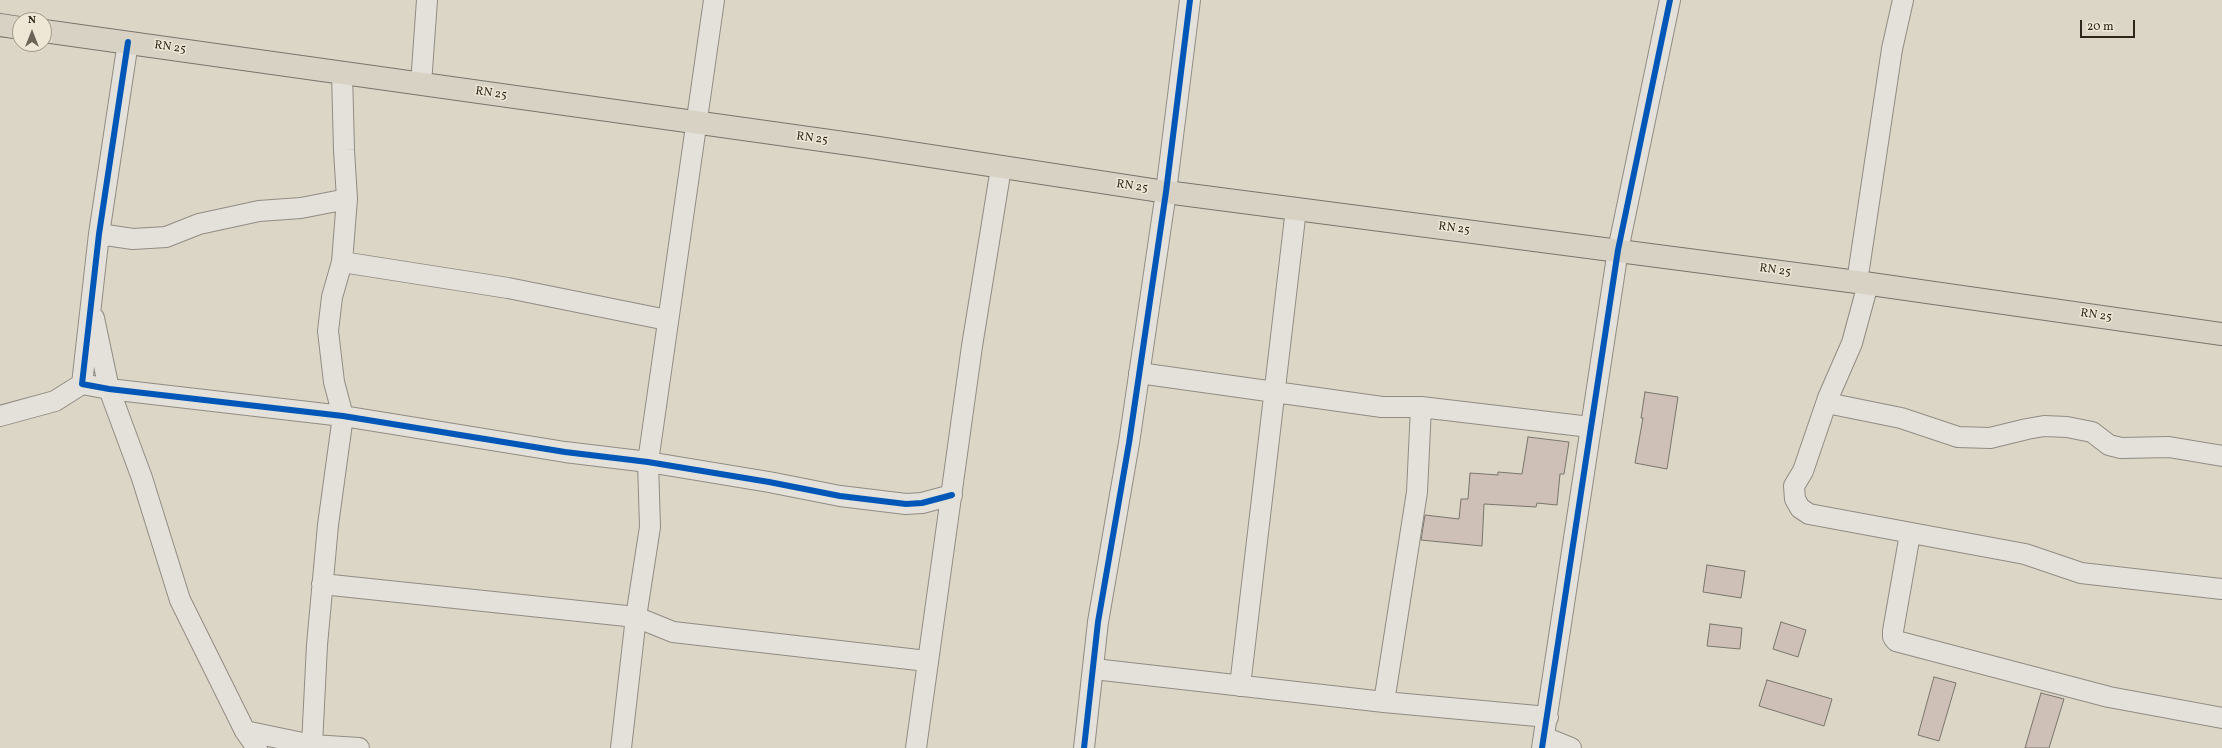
<!DOCTYPE html>
<style>
body{margin:0}
#map{position:relative;width:2222px;height:748px;overflow:hidden;background:#dcd6c7;font-family:Vollkorn,serif}
canvas{display:block}
.north{position:absolute;left:12px;top:12px;width:40px;height:40px;box-sizing:border-box;background:#eee7d5;border:1px solid #a2998a;border-radius:50%;rotate:0deg;font-size:11px;font-weight:700;line-height:16px;text-align:center;color:#2f251a}
.north::after{content:'';display:block;margin:auto;width:14px;height:18px;background:#6c6357;clip-path:polygon(50% 0,100% 100%,50% 72%,0 100%)}
.scale{position:absolute;left:2080px;top:20px;width:55px;height:18px;box-sizing:border-box;border:2px solid #2f251a;border-top:0;padding-left:5px;font-size:12px;line-height:14px;white-space:nowrap;color:#2f251a;-webkit-text-stroke:3px #eee7d5;paint-order:stroke}
</style>
<div id="map">
<canvas width="2222" height="748"></canvas>
<div class="north">N</div>
<div class="scale">20 m</div>
</div>
<script>
const g = document.querySelector('canvas').getContext('2d');
g.lineJoin = 'round';
function fillPath(path, color) { g.fillStyle = color; g.fill(path, 'evenodd'); }
const poly = rows => new Path2D(rows.map(r => 'M' + r).join(''));
function stroke(path, color, width, dash) { g.strokeStyle = color; g.lineWidth = width; g.lineCap = dash ? 'butt' : 'round'; g.setLineDash(dash || []); g.stroke(path); }
function label(font, color, halo, rows, align = 'center') {
  g.font = font + ' Vollkorn,serif'; g.lineWidth = 3; g.setLineDash([]); g.textBaseline = 'middle'; g.strokeStyle = halo; g.fillStyle = color; for (const [text, x, y, turn = 0] of rows) {
    g.save(); g.translate(x, y); g.rotate((+turn || 0) * Math.PI / 180); g.textAlign = isNaN(turn) ? turn : align; if (halo) g.strokeText(text, 0, 0); g.fillText(text, 0, 0); g.restore();
  }
}
const building = poly([
 [1645,392,1678,397,1667,469,1635,463,1643,418,1641,418,1645,392],
 [1528,437,1569,442,1564,474,1560,474,1557,505,1537,503,1536,507,1484,504,1482,546,1421,540,1425,515,1459,519,1461,499,1468,499,1470,473,1498,475,1498,472,1522,474,1528,437],
 [1707,565,1745,571,1741,598,1703,592,1707,565],
 [1781,622,1806,630,1798,657,1773,649,1781,622],
 [1710,624,1742,628,1740,649,1707,646,1710,624],
 [1934,677,1956,683,1939,741,1918,735,1934,677],
 [1767,680,1832,699,1824,726,1759,706,1767,680],
 [2041,693,2064,699,2049,748,2025,748,2041,693]
]);
const minor = poly([
 [128,42,99,234,82,384,109,389,343,416,565,452,648,462,769,482,840,496,906,504,922,503,952,495],
 [421,84,427,0],
 [99,234,133,239,166,237,199,224,259,211,301,208,347,199],
 [342,262,508,288,667,320],
 [1857,282,1892,49,1903,0],
 [1868,284,1852,343,1828,398,1803,471,1794,486,1795,499,1800,508,1809,514,2025,554,2081,573,2222,589],
 [94,318,109,389,142,478,180,600,245,731,257,748],
 [1139,373,1382,407,1421,407,1590,427],
 [1827,403,1901,418,1958,437,1990,438,2027,429,2044,426,2067,427,2092,432,2109,445,2121,448,2169,447,2222,456],
 [0,416,55,401,82,384],
 [1910,534,1893,631,1893,637,1896,641,2109,697,2222,718],
 [322,584,636,617,673,632,927,661],
 [1094,669,1384,702,1548,717],
 [1240,686,1296,209],
 [1384,702,1417,492,1421,407],
 [245,731,312,745,359,748],
 [1544,737,1571,748],
 [312,745,317,645,328,525,343,416,334,382,328,331,332,297,342,262,347,199,344,150,342,73],
 [621,748,636,617,650,527,648,462,714,0],
 [916,748,972,346,1001,168],
 [1084,748,1098,622,1129,443,1166,192,1190,0],
 [1542,748,1618,250,1670,0]
]);
const major = poly([
 [0,25,20,28],
 [44,31,865,146,1166,192,1857,282,2222,334]
]);
const cycleway = poly([
 [128,42,99,234,82,384,109,389,343,416,565,452,648,462,769,482,840,496,906,504,922,503,952,495],
 [1084,748,1098,622,1129,443,1166,192,1190,0],
 [1542,748,1618,250,1670,0]
]);
const streetNames = [
 ["RN 25",170,48,8],
 ["RN 25",491,94,8],
 ["RN 25",812,139,7],
 ["RN 25",1132,187,8],
 ["RN 25",1454,229,7],
 ["RN 25",1775,271,8],
 ["RN 25",2096,316,8]
];
fillPath(building, '#cec0b6');
stroke(building, '#79756c', 1);
stroke(minor, '#918c83', 22);
stroke(major, '#79756c', 24);
stroke(minor, '#e4e1da', 20);
stroke(major, '#d8d2c5', 22);
stroke(cycleway, '#0057b8', 6);
label('12px', '#2f251a', '#eee7d5', streetNames);
</script>
